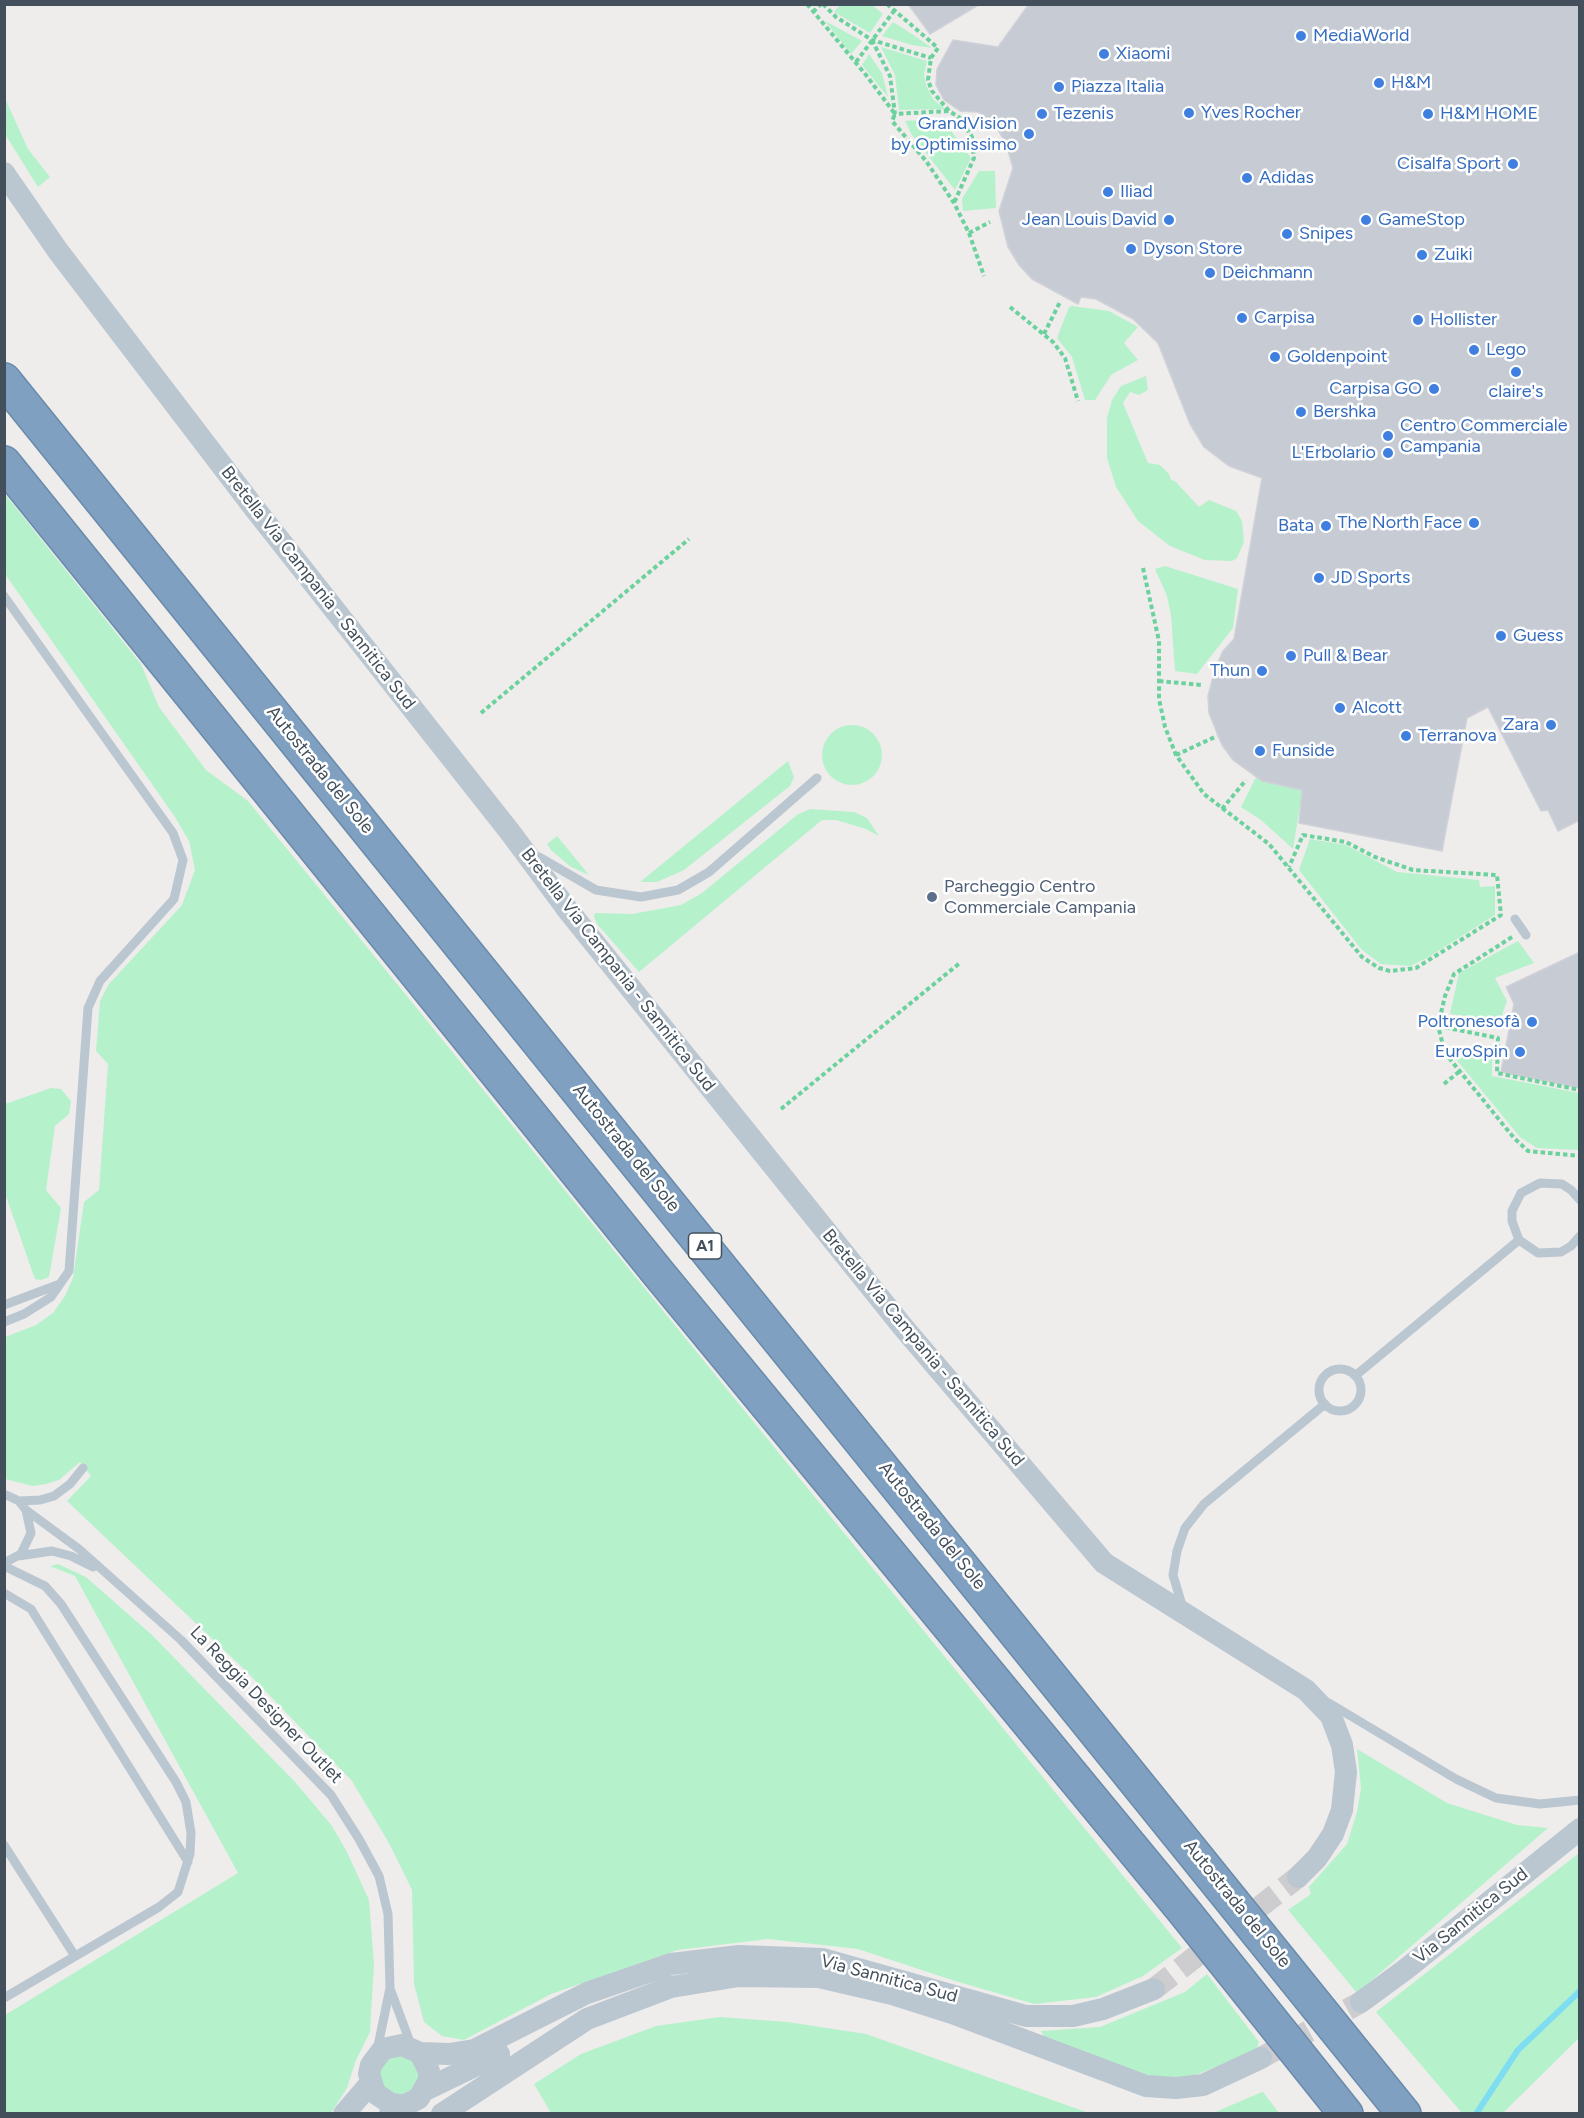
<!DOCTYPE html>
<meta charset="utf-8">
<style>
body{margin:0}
#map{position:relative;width:1584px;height:2118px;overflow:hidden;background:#efecec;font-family:Figtree,sans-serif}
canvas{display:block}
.frame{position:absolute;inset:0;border:6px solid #43505b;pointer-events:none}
</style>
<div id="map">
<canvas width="1584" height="2118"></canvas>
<div class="frame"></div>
</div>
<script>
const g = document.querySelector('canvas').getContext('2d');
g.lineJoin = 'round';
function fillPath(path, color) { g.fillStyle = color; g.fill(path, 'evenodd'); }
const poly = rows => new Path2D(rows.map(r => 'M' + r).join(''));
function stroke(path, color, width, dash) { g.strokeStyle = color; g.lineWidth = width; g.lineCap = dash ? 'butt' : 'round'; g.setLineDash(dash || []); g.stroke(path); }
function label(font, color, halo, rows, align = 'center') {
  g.font = font + ' Figtree,sans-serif'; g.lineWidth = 5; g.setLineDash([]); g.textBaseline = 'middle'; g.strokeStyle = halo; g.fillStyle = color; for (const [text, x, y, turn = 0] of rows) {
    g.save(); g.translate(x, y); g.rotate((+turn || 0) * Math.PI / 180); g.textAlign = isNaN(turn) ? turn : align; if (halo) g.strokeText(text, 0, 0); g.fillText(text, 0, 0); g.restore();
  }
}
const green = poly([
 [871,4,883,14,870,33,834,12,840,5],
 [825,21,862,41,851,54],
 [893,22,912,34,932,48,912,45,882,36],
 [881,47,927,61,924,75,926,85,933,99,945,109,899,110,895,75],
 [869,54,882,73,888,97,862,65],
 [4,96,28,149,50,177,38,187,5,134],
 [942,118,971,158,955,190,912,135,905,121],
 [979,171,995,171,996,208,963,211,962,199],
 [1072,306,1109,311,1138,327,1124,343,1138,360,1111,375,1095,400,1085,400,1072,357,1057,338,1069,307],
 [1146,376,1148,390,1139,395,1130,392,1123,403,1148,463,1160,465,1169,474,1171,480,1175,481,1199,507,1209,500,1236,511,1242,521,1244,542,1237,558,1232,561,1205,560,1170,546,1138,521,1116,487,1107,458,1107,418,1112,400,1121,386],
 [4,493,141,664,159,707,206,770,248,801,1182,1948,1143,1976,1096,1997,1034,2004,952,1980,858,1949,768,1939,678,1950,551,1994,464,2040,442,2036,424,2022,414,1984,412,1890,389,1843,352,1781,244,1669,67,1501,91,1476,80,1462,59,1480,46,1484,33,1486,5,1479,5,1337,36,1325,53,1313,65,1296,73,1278,84,1202,99,1190,108,1064,96,1051,100,1001,109,984,182,905,195,870,189,841,175,817,5,574],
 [1165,566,1238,589,1233,628,1197,674,1175,671,1171,615,1167,596,1155,569],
 '822 755a30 30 0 1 1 60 0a30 30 0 1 1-60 0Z',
 [788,761,794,777,790,786,684,870,657,882,640,882],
 [1256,777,1262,781,1303,787,1293,849,1261,820,1241,807],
 [810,809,854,812,867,818,879,836,866,829,836,820,822,820,639,972,597,924,594,917,595,913,632,914,681,905,702,893,797,815],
 [557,836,589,875,571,867,551,850,547,844],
 [1310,839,1346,845,1397,872,1479,880,1480,887,1495,886,1495,915,1427,958,1410,966,1381,964,1362,950,1299,870],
 [1518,941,1534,963,1495,978,1507,1001,1500,1021,1450,1014,1459,973],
 [1450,1052,1492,1056,1492,1076,1579,1093,1579,1150,1537,1148,1520,1137],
 [51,1088,61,1089,71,1101,69,1114,55,1126,46,1190,61,1208,49,1277,41,1280,35,1279,32,1271,5,1193,5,1104],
 [58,1564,86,1577,152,1635,296,1783,332,1826,346,1850,369,1900,374,1965,370,2032,356,2060,347,2088,331,2113,5,2114,5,2015,238,1873,75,1576,50,1566],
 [1357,1749,1447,1803,1517,1825,1548,1828,1357,1993,1288,1910,1311,1894,1309,1887,1347,1844,1357,1812,1361,1788],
 [1579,1853,1579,2038,1503,2113,1462,2113,1376,2012],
 [1207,1974,1259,2042,1256,2051,1183,2080,1153,2077,1045,2038,1041,2031,1100,2027,1185,1992],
 [720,2017,788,2022,866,2034,1089,2113,551,2113,534,2084,581,2054,656,2026],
 [402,2048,426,2080,392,2102,373,2065],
 [1263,2092,1279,2113,1213,2113,1262,2092]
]);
const stream = poly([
 [1476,2114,1518,2050,1580,1991]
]);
const building = poly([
 [908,4,980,4,930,34,908,4],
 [1029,4,1580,4,1580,820,1558,831,1548,810,1541,811,1488,707,1467,718,1442,851,1299,823,1302,790,1262,781,1233,760,1222,745,1209,713,1208,696,1215,669,1223,651,1234,639,1262,478,1229,466,1204,447,1190,424,1158,343,1133,319,1096,299,1081,297,1078,304,1032,279,1019,265,1008,247,999,211,1013,168,1006,143,993,122,978,112,960,111,944,100,936,85,937,69,953,40,998,47,1029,4],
 [1580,952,1580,1088,1501,1072,1514,1004,1506,987,1580,952]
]);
const tertiaryTunnel = poly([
 [1154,1989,1298,1877],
 [1261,2058,1361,2002]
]);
const path = poly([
 [807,4,866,75,895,114,892,121,926,161,954,203,969,233,984,276],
 [823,4,836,17,872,40,931,58],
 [887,4,938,48,931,58,928,80,932,91,949,111,960,118,972,137,974,158,954,203],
 [813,12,821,4],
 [872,40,890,76,895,114,949,111],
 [856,62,894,11],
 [969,233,990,222],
 [1010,307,1053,342,1065,358,1078,401],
 [1044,334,1060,302],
 [1143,568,1159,641,1159,699,1165,727,1176,755,1204,794,1269,844,1362,957,1379,968,1390,971,1416,968,1501,915,1497,875,1413,870,1375,857,1346,842,1303,835,1289,867],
 [1159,681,1201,685],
 [481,713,689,539],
 [1176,755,1217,736],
 [1222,809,1246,780],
 [1512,937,1454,974,1445,996,1438,1026,1445,1053,1514,1138,1528,1151,1580,1156],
 [1438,1026,1498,1038,1497,1073,1580,1090],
 [1444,1084,1460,1071],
 [781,1109,961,962]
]);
const service = poly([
 [4,596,173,833,183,860,174,899,100,981,88,1008,69,1271,51,1297,24,1314,4,1322],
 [539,857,596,890,641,897,678,890,709,872,817,778],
 [1515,919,1526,935],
 [1580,1200,1571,1190,1562,1184,1540,1183,1521,1193,1512,1211,1512,1221,1519,1240,1538,1253,1561,1252,1571,1246,1580,1236],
 [4,1305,60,1284],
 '1319 1390a21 21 0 1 1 42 0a21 21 0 1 1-42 0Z',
 [1355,1376,1519,1240],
 [4,1494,19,1501,26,1510,31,1533,21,1554,4,1563],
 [19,1501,40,1500,54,1496,70,1484,83,1468],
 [26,1510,79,1549,181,1640,331,1795,359,1839,379,1876,388,1914,390,1988,377,2051],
 [18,1556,52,1551,71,1556,93,1567],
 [4,1566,45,1586,61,1604,176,1782,186,1802,191,1833,190,1854,178,1892,159,1907,4,1998],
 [4,1593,31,1609,188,1862],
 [1182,1605,1173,1575,1177,1551,1185,1528,1204,1504,1325,1404],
 [1329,1703,1456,1779,1496,1798,1540,1804,1580,1800],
 [4,1845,75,1956],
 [391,1991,411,2045]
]);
const tertiary = poly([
 [4,173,58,251,255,509,510,832,567,909,903,1327,1104,1563,1306,1690,1331,1716,1342,1745,1346,1772,1342,1810,1333,1834,1317,1858,1298,1877],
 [1361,2002,1406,1969,1580,1829],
 [420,2053,449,2054,474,2050,587,1993,671,1964,739,1956,823,1959,1026,2016,1073,2016,1103,2009,1154,1989],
 [425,2090,499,2054],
 [344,2114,370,2084],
 [390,2114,419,2098,429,2080,429,2071,420,2053,402,2045,383,2049,371,2065,369,2074,375,2093,391,2104,401,2105],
 [442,2114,587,2019,671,1987,739,1976,819,1977,892,1994,952,2013,1146,2086,1176,2088,1203,2085,1261,2058]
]);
const motorway = poly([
 [4,380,1404,2114],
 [4,463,659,1274,1183,1910,1346,2114]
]);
const markers = [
 [1301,36,6,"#3f7fe0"],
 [1104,54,6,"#3f7fe0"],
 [1379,83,6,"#3f7fe0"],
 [1059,87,6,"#3f7fe0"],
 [1189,113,6,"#3f7fe0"],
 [1042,114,6,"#3f7fe0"],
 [1428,114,6,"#3f7fe0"],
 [1029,134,6,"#3f7fe0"],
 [1513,164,6,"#3f7fe0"],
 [1247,178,6,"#3f7fe0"],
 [1108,192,6,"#3f7fe0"],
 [1169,220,6,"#3f7fe0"],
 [1366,220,6,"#3f7fe0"],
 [1287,234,6,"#3f7fe0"],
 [1131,249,6,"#3f7fe0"],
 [1422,255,6,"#3f7fe0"],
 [1210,273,6,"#3f7fe0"],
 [1242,318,6,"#3f7fe0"],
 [1418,320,6,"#3f7fe0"],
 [1474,350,6,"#3f7fe0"],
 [1275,357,6,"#3f7fe0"],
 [1516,372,6,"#3f7fe0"],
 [1434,389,6,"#3f7fe0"],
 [1301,412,6,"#3f7fe0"],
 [1388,436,6,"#3f7fe0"],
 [1388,453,6,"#3f7fe0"],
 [1474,523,6,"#3f7fe0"],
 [1326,526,6,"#3f7fe0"],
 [1319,578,6,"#3f7fe0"],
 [1501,636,6,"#3f7fe0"],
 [1291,656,6,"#3f7fe0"],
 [1262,671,6,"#3f7fe0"],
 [1340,708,6,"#3f7fe0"],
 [1551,725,6,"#3f7fe0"],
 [1406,736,6,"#3f7fe0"],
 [1260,751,6,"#3f7fe0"],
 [932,897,6,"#5c6f8a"],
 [1532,1022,6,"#3f7fe0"],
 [1520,1052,6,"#3f7fe0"]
];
const shields = [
 [705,1246,33]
];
const shieldNames = [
 ["A1",705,1246]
];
const shopNames = [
 ["MediaWorld",1313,36],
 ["Xiaomi",1116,54],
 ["H&M",1391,83],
 ["Piazza Italia",1071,87],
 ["Yves Rocher",1201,113],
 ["Tezenis",1054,114],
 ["H&M HOME",1440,114],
 ["GrandVision",1017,124,"right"],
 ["by Optimissimo",1017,145,"right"],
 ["Cisalfa Sport",1501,164,"right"],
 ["Adidas",1259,178],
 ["Iliad",1120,192],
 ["Jean Louis David",1157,220,"right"],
 ["GameStop",1378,220],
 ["Snipes",1299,234],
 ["Dyson Store",1143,249],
 ["Zuiki",1434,255],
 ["Deichmann",1222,273],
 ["Carpisa",1254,318],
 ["Hollister",1430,320],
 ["Lego",1486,350],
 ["Goldenpoint",1287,357],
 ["Carpisa GO",1422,389,"right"],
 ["claire's",1516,392,"center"],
 ["Bershka",1313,412],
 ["Centro Commerciale",1400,426],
 ["Campania",1400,447],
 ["L'Erbolario",1376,453,"right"],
 ["The North Face",1462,523,"right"],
 ["Bata",1314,526,"right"],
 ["JD Sports",1331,578],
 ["Guess",1513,636],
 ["Pull & Bear",1303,656],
 ["Thun",1250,671,"right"],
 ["Alcott",1352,708],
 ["Zara",1539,725,"right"],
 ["Terranova",1418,736],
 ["Funside",1272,751],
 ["Poltronesofà",1520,1022,"right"],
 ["EuroSpin",1508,1052,"right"]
];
const streetNames = [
 ["Bretella Via Campania - Sannitica Sud",318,588,52],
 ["Autostrada del Sole",320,770,51],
 ["Bretella Via Campania - Sannitica Sud",618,970,52],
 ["Autostrada del Sole",626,1148,51],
 ["Bretella Via Campania - Sannitica Sud",923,1348,50],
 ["Autostrada del Sole",932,1526,51],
 ["La Reggia Designer Outlet",266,1705,46],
 ["Autostrada del Sole",1237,1904,51],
 ["Via Sannitica Sud",1471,1916,-39],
 ["Via Sannitica Sud",889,1979,15]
];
const serviceNames = [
 ["Parcheggio Centro",944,887],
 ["Commerciale Campania",944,908]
];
fillPath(green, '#b5f2cb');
stroke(stream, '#7fddf2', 6);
fillPath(building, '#c7cbd3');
stroke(building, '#cfd2d8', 1.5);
stroke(tertiaryTunnel, '#cdcdcf', 22, [22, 11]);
stroke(motorway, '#6a8bab', 36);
stroke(path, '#6bd29d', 4, [4.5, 3]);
stroke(service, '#bbc7d0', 9);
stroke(tertiary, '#bbc7d0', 22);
stroke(motorway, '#7fa0c0', 33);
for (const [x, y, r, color] of markers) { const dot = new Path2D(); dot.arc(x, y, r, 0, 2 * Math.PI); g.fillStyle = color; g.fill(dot); stroke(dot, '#fff', 2); }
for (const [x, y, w] of shields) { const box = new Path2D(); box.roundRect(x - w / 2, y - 13, w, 26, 4.5); g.fillStyle = '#fff'; g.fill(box); stroke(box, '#43505b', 1.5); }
label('bold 16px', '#43505b', null, shieldNames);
label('18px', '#366cbe', '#fff', shopNames, 'left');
label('18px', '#43505b', '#fff', streetNames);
label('18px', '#4e5e75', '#fff', serviceNames, 'left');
</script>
